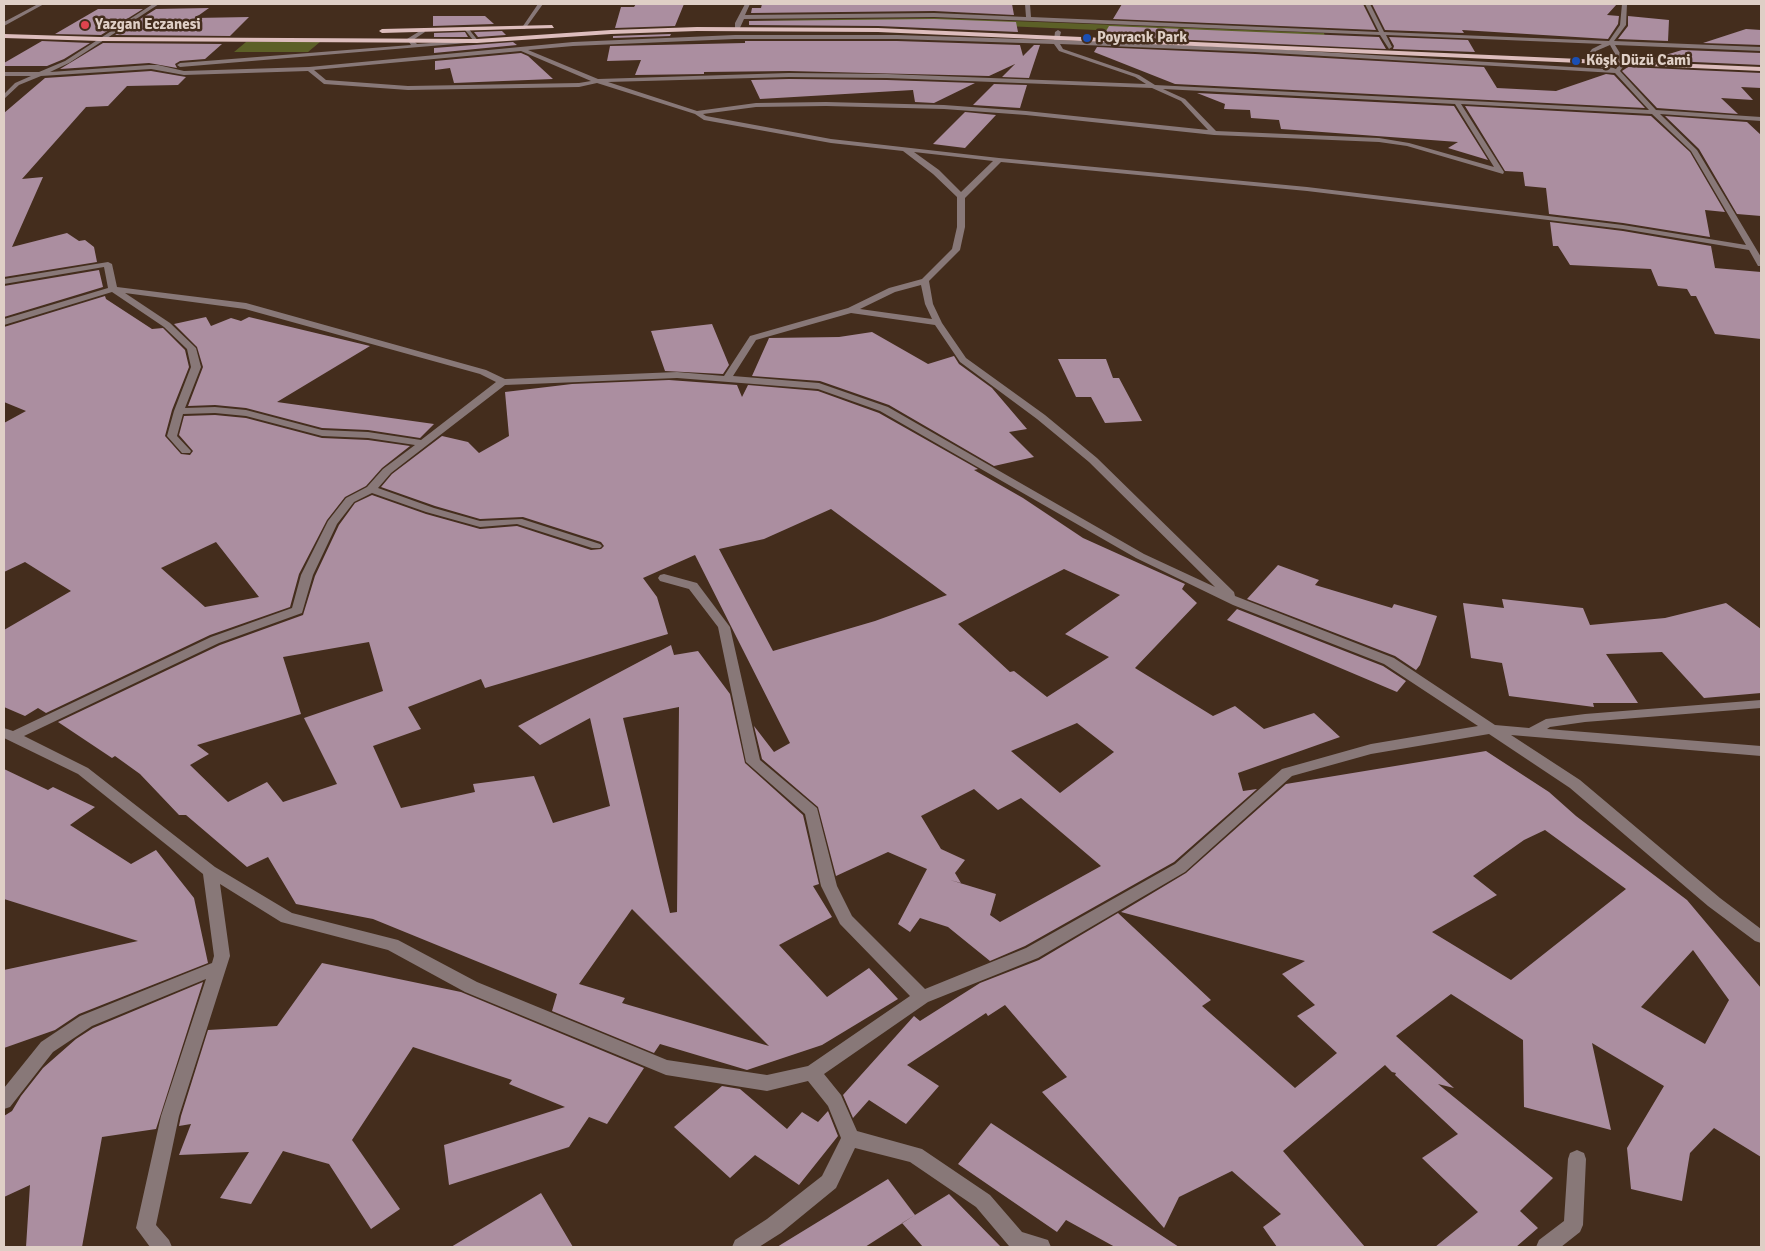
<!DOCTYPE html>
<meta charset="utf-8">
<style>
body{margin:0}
#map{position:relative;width:1765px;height:1251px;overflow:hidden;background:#442d1d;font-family:Signika,sans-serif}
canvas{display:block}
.frame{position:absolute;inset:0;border:5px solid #dfcfc6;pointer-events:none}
</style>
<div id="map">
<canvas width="1765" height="1251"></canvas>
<div class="frame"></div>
</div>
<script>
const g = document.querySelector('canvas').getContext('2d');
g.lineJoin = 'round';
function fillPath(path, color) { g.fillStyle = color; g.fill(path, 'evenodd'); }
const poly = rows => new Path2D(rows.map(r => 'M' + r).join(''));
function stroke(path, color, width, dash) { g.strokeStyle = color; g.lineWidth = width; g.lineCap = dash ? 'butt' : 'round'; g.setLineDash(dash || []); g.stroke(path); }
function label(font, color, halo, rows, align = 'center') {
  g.font = font + ' Signika,sans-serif'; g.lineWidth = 5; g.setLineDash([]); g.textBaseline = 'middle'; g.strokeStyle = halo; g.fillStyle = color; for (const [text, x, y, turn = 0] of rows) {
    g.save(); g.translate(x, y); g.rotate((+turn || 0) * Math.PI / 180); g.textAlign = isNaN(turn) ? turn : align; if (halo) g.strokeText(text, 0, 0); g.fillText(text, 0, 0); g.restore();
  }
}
const green = poly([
 [934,18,1324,33,1326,40,935,23,753,20],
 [246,42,320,42,308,52,234,52]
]);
const building = poly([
 [636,4,684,4,675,26,615,28,621,7,634,7],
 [762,4,1012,4,1014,15,934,11,751,13,752,8,761,8],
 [1122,4,1363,4,1376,30,1113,19],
 [1372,4,1617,4,1607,15,1619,16,1618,24,1608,39,1462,30,1464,33,1385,30],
 [209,8,195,18,249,17,230,36,115,35,156,9],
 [98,9,143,9,101,35,55,34],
 [433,16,485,16,494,24,433,26],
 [1628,16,1669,20,1668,41,1618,39,1628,26],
 [934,19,1016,22,1018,32,878,26,749,25,749,21],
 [1109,26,1379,37,1386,49,1103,36],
 [1746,29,1761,30,1761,45,1703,43],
 [502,31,506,35,478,37,474,32],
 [465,32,468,37,434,37,434,33],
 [671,34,670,36,613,38,613,36],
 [1389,37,1468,40,1475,52,1393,49,1394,46],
 [42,41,90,43,64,59,47,66,4,66,4,63],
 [745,41,897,41,1020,45,1023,56,1034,45,1040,45,1029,78,1002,77,1015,64,989,76,789,71,704,72,704,74,635,75,641,60,607,61,610,46,745,43],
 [513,42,517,45,434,53,434,48],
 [103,43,222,44,205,59,180,61,175,64,177,68,149,63,60,69],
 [1097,47,1255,54,1484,67,1497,88,1556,91,1606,74,1614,75,1645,108,1175,84,1094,52],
 [1682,50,1761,53,1761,65,1649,60],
 [521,53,528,56,553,79,454,83,450,68,435,70,435,61],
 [1628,67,1761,73,1761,88,1741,87,1753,100,1721,98,1738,114,1657,108,1622,71],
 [151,71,186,77,178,85,127,86,108,106,86,107,22,179,43,177,12,247,67,233,79,241,85,240,94,247,97,262,4,277,4,113,45,78],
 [789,79,887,80,975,83,934,103,915,102,913,90,760,99,751,80],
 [994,84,1027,85,1020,108,973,105],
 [1197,93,1454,106,1488,160,1448,148,1458,142,1281,129,1279,120,1251,118,1250,110,1224,109,1225,104],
 [1465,106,1651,116,1690,152,1725,212,1705,210,1710,237,1623,223,1549,214,1546,188,1525,186,1523,172,1505,171],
 [965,112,996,115,965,148,933,144],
 [1665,116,1747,122,1761,135,1761,216,1737,214,1699,149],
 [1550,222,1623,231,1711,246,1715,268,1761,272,1761,339,1715,334,1696,296,1691,296,1687,289,1658,286,1651,269,1570,265,1558,246,1553,246],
 [99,270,103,287,4,317,4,286],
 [105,296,106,299,152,329,163,328,185,350,189,367,172,410,165,436,181,454,190,455,193,451,179,435,184,416,215,415,246,418,322,438,368,440,410,446,382,468,366,486,345,497,327,520,299,574,290,607,210,635,46,713,38,708,25,716,4,707,4,630,71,591,25,562,4,572,4,423,26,411,4,402,4,327],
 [216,542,259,597,205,607,161,568],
 [206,317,211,326,231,318,241,321,249,317,370,346,277,402,434,424,420,438,368,430,322,428,246,408,215,405,188,406,203,367,197,347,174,324],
 [712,324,729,365,723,374,665,371,651,331],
 [872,332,928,364,954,356,959,364,992,388,1027,429,1009,432,1034,457,994,466,889,405,820,381,752,376,769,338,839,337],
 [1058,359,1106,359,1113,378,1119,378,1142,421,1105,423,1091,397,1076,397],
 [669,380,737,385,742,397,748,385,818,391,879,413,978,469,974,470,1023,498,1083,538,1185,584,1182,589,1197,603,1135,668,1213,716,1235,706,1264,729,1314,713,1340,737,1238,773,1243,791,1257,789,1174,862,1025,946,990,961,948,927,920,918,910,932,898,924,927,869,888,852,836,876,818,807,762,759,754,726,774,752,790,743,695,555,643,578,657,597,668,634,485,688,481,679,408,707,421,729,373,746,401,808,475,792,473,784,534,776,553,823,610,806,590,718,540,745,518,726,671,645,674,655,698,651,730,694,745,763,803,815,819,884,813,886,832,917,779,945,827,997,869,968,898,999,822,1045,747,1070,660,1044,654,1053,552,1011,557,994,373,919,296,904,268,857,247,867,186,815,179,815,140,774,115,756,112,758,58,722,220,645,303,615,315,576,339,525,355,503,372,495,426,514,480,529,517,526,591,550,601,549,604,546,601,542,523,517,480,519,435,506,381,487,392,474,442,436,468,442,479,453,509,436,505,392,572,384],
 [831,509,947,595,875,621,773,651,719,549,764,539],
 [1064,569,1120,595,1065,634,1109,657,1047,697,1014,671,1010,672,958,624],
 [369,642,383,691,304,718,337,784,283,802,267,782,228,802,190,765,209,754,197,745,301,714,283,657],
 [679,707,677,912,670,913,623,718],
 [1077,723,1114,752,1060,793,1011,751],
 [974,789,998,810,1021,798,1101,866,1000,922,990,915,996,894,950,880,961,883,955,873,965,860,941,849,921,816],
 [632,909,769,1046,622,1003,625,998,579,984],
 [1278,565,1319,580,1315,585,1392,608,1394,604,1437,616,1420,665,1416,670,1395,656,1247,599],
 [1502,599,1583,608,1590,625,1665,618,1726,603,1761,629,1761,693,1704,698,1662,652,1606,654,1638,703,1593,703,1594,707,1509,696,1502,663,1471,658,1463,603,1504,608],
 [1237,609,1383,666,1406,681,1397,692,1227,620],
 [1486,751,1549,792,1576,816,1687,900,1761,988,1761,1157,1714,1128,1690,1153,1682,1201,1631,1189,1627,1148,1664,1086,1592,1043,1611,1130,1524,1107,1523,1040,1451,994,1396,1036,1454,1088,1438,1084,1553,1178,1520,1211,1538,1228,1516,1247,1435,1247,1478,1212,1422,1158,1458,1134,1395,1075,1396,1073,1392,1072,1385,1065,1283,1151,1365,1247,1277,1247,1263,1227,1281,1214,1232,1171,1179,1197,1164,1228,1042,1092,1067,1077,1005,1005,988,1016,986,1013,907,1065,939,1086,906,1124,869,1100,853,1118,843,1095,914,1016,920,1021,980,983,1039,960,1118,913,1211,1000,1202,1006,1295,1088,1337,1053,1297,1016,1315,1005,1282,974,1305,961,1121,912,1186,873,1286,784],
 [1545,830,1626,889,1511,980,1432,932,1497,895,1473,876,1524,840],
 [1693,950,1729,1000,1705,1044,1641,1007],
 [4,769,48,790,53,787,95,807,70,825,131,864,156,850,194,898,208,963,79,1014,55,1030,4,1048,4,970,138,941,4,899],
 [322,963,461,992,644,1068,607,1124,589,1117,569,1147,449,1185,444,1145,565,1107,509,1084,512,1080,413,1047,352,1140,400,1209,371,1229,329,1164,283,1151,251,1204,220,1198,249,1152,179,1155,191,1124,179,1126,181,1116,208,1030,277,1026],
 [203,982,156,1129,102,1137,82,1247,26,1247,30,1185,4,1197,4,1116,12,1111,21,1096,43,1068,76,1039,93,1028],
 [722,1086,740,1089,787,1129,802,1112,818,1122,828,1111,838,1136,799,1185,755,1155,730,1178,674,1127],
 [991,1123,1179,1247,1115,1247,1066,1220,1057,1232,958,1164],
 [888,1179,915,1215,865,1247,777,1247],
 [541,1193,573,1247,451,1247],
 [949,1194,1001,1247,923,1247,902,1223]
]);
const minor = poly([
 [38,4,44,4,4,26,4,22,38,4],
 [153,4,159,4,69,63,50,72,149,65,158,65,184,71,309,67,573,42,735,35,897,35,1054,40,1055,32,1058,30,1061,32,1059,40,1255,48,1605,69,1591,63,1587,56,1592,49,1602,44,1386,35,1392,47,1389,49,1380,35,934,17,744,19,739,30,735,30,735,23,745,4,750,4,745,15,934,13,1026,17,1025,4,1030,4,1031,17,1379,32,1365,4,1370,4,1384,32,1609,41,1620,25,1622,4,1627,4,1626,25,1614,41,1761,47,1761,51,1615,45,1626,63,1620,71,1656,110,1761,117,1761,121,1660,114,1697,150,1761,257,1761,266,1758,266,1749,250,1623,229,1307,191,1001,162,965,198,965,227,960,250,929,281,933,304,942,323,966,358,1045,415,1097,458,1234,592,1235,596,1394,658,1495,725,1529,728,1546,719,1585,714,1761,700,1761,708,1585,722,1550,727,1547,729,1761,746,1761,756,1511,735,1580,780,1720,898,1761,929,1761,943,1755,941,1708,906,1570,788,1489,734,1371,754,1292,776,1185,872,1038,958,928,1002,824,1074,841,1095,857,1131,922,1149,990,1195,1022,1232,1048,1240,1051,1247,1009,1246,976,1207,910,1162,855,1148,836,1188,781,1233,759,1247,732,1247,735,1240,767,1219,822,1176,841,1138,828,1106,808,1081,767,1091,666,1075,465,992,388,950,281,922,220,884,230,956,179,1116,156,1225,169,1240,172,1247,150,1247,136,1228,161,1116,206,979,92,1026,53,1052,10,1107,4,1109,4,1088,41,1042,80,1016,212,963,214,956,203,874,78,774,4,738,4,728,13,731,211,637,292,608,301,575,328,521,346,498,367,487,383,469,415,445,368,438,322,436,246,416,215,413,183,414,177,436,191,451,190,453,182,453,167,436,174,411,191,367,187,349,164,327,112,292,4,325,4,319,108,288,104,267,4,284,4,279,108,262,112,264,117,287,246,303,486,370,505,379,677,372,724,376,750,336,848,308,889,288,922,279,952,249,957,227,957,197,933,174,903,151,831,143,704,120,695,114,597,83,579,87,408,90,324,84,308,71,184,75,151,69,41,76,19,85,4,99,4,94,15,83,31,76,4,76,4,72,39,72,65,61,153,4],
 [735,39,897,39,1054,44,1059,51,1135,77,1146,84,887,74,789,73,598,79,528,50,573,46,735,39],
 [1060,44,1255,52,1615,73,1649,110,1155,85,1139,75,1063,49,1060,44],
 [1610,45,1620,63,1616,69,1595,61,1593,56,1596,51,1610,45],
 [521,51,591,81,579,83,408,86,326,80,314,70,521,51],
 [789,77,887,78,1152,88,1181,101,1208,130,1026,111,944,105,826,102,756,103,697,111,608,82,789,77],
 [1163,89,1455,104,1494,167,1409,143,1379,138,1216,131,1185,99,1163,89],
 [1461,104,1652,114,1691,151,1746,245,1623,225,1307,187,999,158,831,139,706,116,703,114,756,107,826,106,944,109,1026,115,1214,135,1379,142,1407,146,1503,174,1504,172,1461,104],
 [914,152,993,161,961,192,939,170,914,152],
 [921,285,925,304,932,319,860,309,895,292,921,285],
 [125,293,245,309,480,374,496,382,421,440,368,432,322,430,246,410,215,407,185,408,201,367,196,348,170,323,125,293],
 [851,313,935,325,960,362,1037,419,1089,462,1215,587,1144,554,888,407,819,383,733,376,756,340,851,313],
 [677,378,818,389,880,411,1136,558,1233,605,1384,664,1478,726,1371,744,1282,769,1175,864,1026,948,925,989,852,916,837,886,817,808,760,760,730,627,697,583,664,574,660,575,658,578,660,581,689,589,718,627,746,762,805,814,821,886,840,924,910,996,808,1066,767,1075,667,1060,477,982,398,940,292,913,215,867,88,768,24,736,219,643,302,613,313,575,337,524,354,502,372,493,426,512,480,527,517,524,592,548,600,548,602,546,600,544,522,519,480,521,434,508,378,488,391,473,505,385,677,378],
 [538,4,543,4,525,29,521,29,538,4],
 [468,28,479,42,180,67,177,65,180,63,411,45,407,39,423,29,425,32,413,40,417,44,473,40,465,30,468,28],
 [1577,1150,1584,1153,1586,1159,1583,1225,1580,1232,1561,1247,1536,1247,1539,1240,1564,1221,1568,1159,1570,1153,1577,1150]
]);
const major = poly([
 [552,25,554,28,382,33,379,31,382,29,552,25],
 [697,27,878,28,1761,67,1761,71,878,32,697,31,611,34,477,43,100,41,4,38,4,34,100,37,477,39,611,30,697,27]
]);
const markers = [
 [85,25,5,"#e0444e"],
 [1087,38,5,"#1a4fb4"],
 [1576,61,5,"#1a4fb4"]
];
const farPoinames = [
 ["Yazgan Eczanesi",95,25],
 ["Poyracık Park",1097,38],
 ["Köşk Düzü Cami",1586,61]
];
fillPath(green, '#5c6027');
fillPath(building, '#ab8ea0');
fillPath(minor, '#887878');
fillPath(major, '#ddbdbd');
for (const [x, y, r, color] of markers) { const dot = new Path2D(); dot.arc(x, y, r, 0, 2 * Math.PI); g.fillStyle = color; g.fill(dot); stroke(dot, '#442d1d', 2); }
label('bold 15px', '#dfcfc6', '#442d1d', farPoinames, 'left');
</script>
